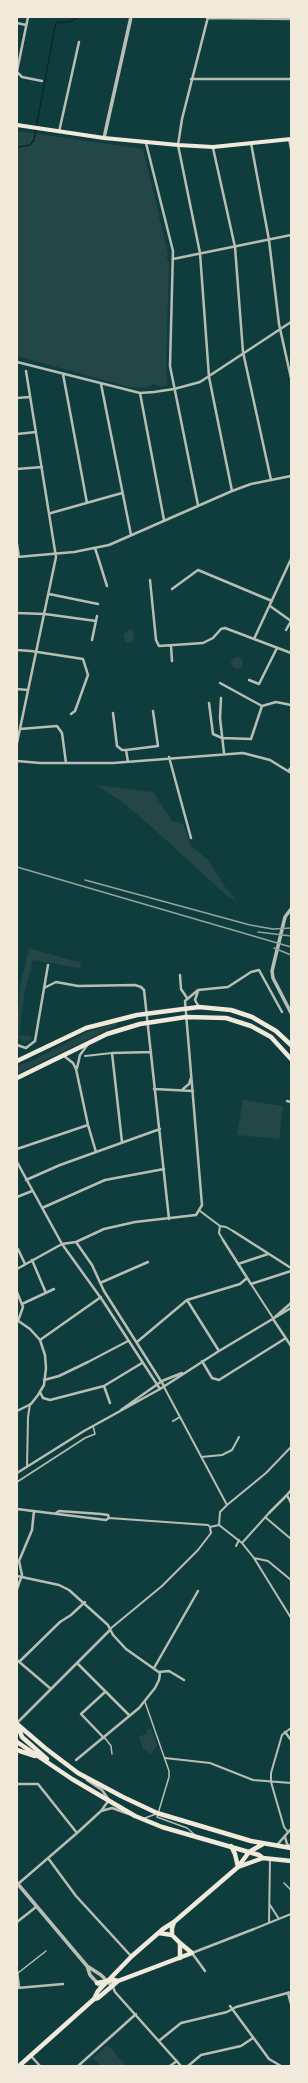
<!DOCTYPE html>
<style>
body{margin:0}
#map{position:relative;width:308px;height:2083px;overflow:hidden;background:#0f3d3e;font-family:Montserrat,sans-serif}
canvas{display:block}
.frame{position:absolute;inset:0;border:18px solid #f1e9da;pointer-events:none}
</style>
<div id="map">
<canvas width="308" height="2083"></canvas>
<div class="frame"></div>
</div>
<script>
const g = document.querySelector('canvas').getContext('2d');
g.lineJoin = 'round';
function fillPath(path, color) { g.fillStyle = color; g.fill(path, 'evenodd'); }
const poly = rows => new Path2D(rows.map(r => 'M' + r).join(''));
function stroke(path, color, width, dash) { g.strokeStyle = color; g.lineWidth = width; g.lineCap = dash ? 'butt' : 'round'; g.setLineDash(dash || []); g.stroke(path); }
const green = poly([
 [17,131,143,149,168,254,167,258,169,265,166,363,167,385,160,387,153,384,146,388,129,387,17,356],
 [129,629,133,630,134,637,133,640,129,643,125,642,124,635],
 '231 663a6 6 0 1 1 12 0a6 6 0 1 1-12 0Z',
 [96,785,153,792,172,821,183,824,191,846,208,860,225,887,237,901,227,896,154,829,121,801],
 [29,948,81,963,80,968,33,960,25,990,19,1035,32,1036,31,1040,24,1042,17,1038,17,1030,20,986],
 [117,1022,117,1025,17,1074,17,1066,29,1062,88,1032],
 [243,1100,283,1106,279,1139,237,1135],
 [151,1728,157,1746,150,1754,143,1749,139,1737,147,1733,146,1730],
 [106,2046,109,2046,126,2066,100,2066,93,2058]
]);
const stream = poly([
 [17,147,30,145,34,140,55,26,57,22,69,22,79,17]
]);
const service = poly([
 [17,1482,85,1438,95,1434,93,1426],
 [145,1702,169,1771,169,1777,157,1817,187,1828,194,1834],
 [105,1738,111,1746,112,1754],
 [145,1818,156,1814],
 [284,1883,291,1890],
 [18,1973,46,1951]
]);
const pedestrian = poly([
 [85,1056,112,1053],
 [200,1211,220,1226],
 [220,1226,219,1233,223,1240],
 [220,1226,226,1227,233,1231],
 [251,1284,273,1318],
 [88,1362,128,1341],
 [164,1387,227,1505,220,1512,219,1525],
 [173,1421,180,1417],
 [201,1457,222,1455,232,1450,239,1437],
 [27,1467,28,1417,30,1404],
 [227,1505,266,1473,291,1447],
 [265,1517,291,1539],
 [109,1518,208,1525,210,1527],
 [210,1527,219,1525,242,1543,254,1558,291,1618],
 [242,1543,269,1513],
 [236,1546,239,1540],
 [254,1558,268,1561,291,1580],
 [110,1629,162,1586,198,1550,211,1533,210,1527],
 [165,1758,210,1763,253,1780,291,1783],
 [288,1832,284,1827,271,1782,271,1773,282,1735,291,1728],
 [270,1905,279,1919],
 [269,1923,270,1860],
 [254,1929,291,1914]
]);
const minor = poly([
 [208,17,182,119,178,145,200,253,209,377,232,491],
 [207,18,291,19],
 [17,23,26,25],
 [17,71,28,17],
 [17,72,22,77,42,81],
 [191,79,291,79],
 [59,132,79,42],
 [289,139,291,149],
 [146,143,173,251,170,366,198,505],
 [251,143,269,240,279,324,291,378],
 [213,148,235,247,243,352,271,480],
 [173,259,291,235],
 [17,362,140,393,154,392,174,389,200,382,291,322],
 [63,374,87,503],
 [101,384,131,535],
 [140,393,164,520],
 [17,398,30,397],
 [17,434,36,432],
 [17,469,42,467],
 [51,513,122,493],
 [17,544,19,557],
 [95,548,107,586],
 [17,557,74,552,109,545,232,491,251,484,291,476],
 [150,580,156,640,159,646,203,643,213,638,221,629,225,628,291,653],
 [172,589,198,570,272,601],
 [49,594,98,604],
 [270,606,291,621,286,630],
 [17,613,45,614,96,621],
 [254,639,291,559],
 [92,640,97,616],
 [171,646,172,661],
 [17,650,31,651,83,659,88,675,75,711,71,714],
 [249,680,259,684,277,648],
 [17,689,28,690],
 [221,698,220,718,224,753],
 [209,703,213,734,222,738,251,739,262,706,220,683],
 [262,706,276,702,291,705],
 [113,713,117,746,122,750,126,750],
 [20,729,57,726,62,733,66,763],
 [17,743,56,557,26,371],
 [169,757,191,838],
 [17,761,40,763,113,763,243,753,270,760,291,773],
 [128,762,126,750,158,746,153,711],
 [288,771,291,768],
 [180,975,181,989,187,998],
 [44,988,56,982,78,986,135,985,141,987,144,990,169,1219],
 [198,991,195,1000,199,1007],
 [17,1045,26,1048,35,1041,48,965],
 [64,1056,73,1063,76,1069,88,1125,96,1152],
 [77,1068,80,1055,88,1044],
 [154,1089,193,1091],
 [183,1089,189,1084,191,1078],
 [287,1101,291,1102],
 [122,1142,112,1053,151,1052],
 [17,1149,88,1125],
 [17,1162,62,1244,103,1301,160,1389],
 [26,1180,60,1165,160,1129],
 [17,1197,32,1191],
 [42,1208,105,1180,164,1169],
 [233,1231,291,1268],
 [223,1240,251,1284,291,1271],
 [76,1242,92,1265,104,1291,164,1386],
 [18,1249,25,1264],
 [32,1260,46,1293],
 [238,1264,268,1254],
 [17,1269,62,1244,76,1242,104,1229,135,1222,196,1215,202,1205,185,1001,198,990,228,987,251,972,259,970,282,1012],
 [100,1283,148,1262],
 [17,1292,23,1307,18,1321],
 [187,1300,219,1351],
 [22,1304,54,1289],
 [275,1317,291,1303],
 [273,1319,291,1346],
 [17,1320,30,1329,40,1340,45,1355,46,1368,44,1385,38,1395,31,1404,17,1411],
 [40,1340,101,1297],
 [137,1342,187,1300,240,1284,247,1278],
 [202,1361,212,1378,219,1380,286,1338],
 [44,1380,59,1376,88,1362],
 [104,1386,110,1403],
 [40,1392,43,1398,50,1400,104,1386,142,1363],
 [121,1410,162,1381,182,1373],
 [17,1473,84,1431,160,1389,219,1351,291,1308],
 [291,1490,287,1495,291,1503],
 [17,1509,106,1520,109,1518,108,1515,101,1514,59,1511,56,1513],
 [269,1513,287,1495],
 [17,1576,59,1585,69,1590,108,1625,113,1635,126,1649,160,1673,159,1680,155,1688,139,1708,76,1760],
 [17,1589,22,1575,19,1561,32,1530,34,1511],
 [17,1660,51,1689],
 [19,1662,60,1622,71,1615,85,1602],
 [77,1663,129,1715],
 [154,1668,198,1591],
 [159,1672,169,1671,184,1680],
 [17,1723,110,1630],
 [285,1732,291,1740],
 [104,1738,81,1714,105,1692],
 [17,1784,38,1784,77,1833],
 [101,1811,112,1808,129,1814],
 [285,1837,287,1844,291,1847],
 [277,1845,291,1829],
 [48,1858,76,1896,131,1956],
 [18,1884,77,1833,101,1811,109,1800,102,1790,87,1780],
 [17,1922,36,1907],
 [17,1971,19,1987],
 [205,1971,192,1953,254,1929],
 [113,1987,115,1992,181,2066],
 [17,1988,63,1984],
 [288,1993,291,2004],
 [230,2006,269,2059,281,2066],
 [160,2040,181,2023,227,2012,236,2007,291,1992],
 [31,2056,40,2066],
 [78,2066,136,2014],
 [170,2066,177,2061],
 [188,2066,201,2055,241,2046,253,2038],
 [290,2066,291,2066]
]);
const tertiary = poly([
 [104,138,131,17],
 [291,909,285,917,272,971,273,978,291,1013],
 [17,1883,87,1966,101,1975,112,1986],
 [87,1966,90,1975,101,1987]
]);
const secondary = poly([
 [17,125,104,138,178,145,213,147,291,139]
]);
const primary = poly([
 [17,1061,86,1028,137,1015,199,1007,231,1010,252,1017,276,1031,291,1045],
 [17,1078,107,1034,140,1024,186,1017,226,1018,251,1026,271,1037,291,1059],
 [17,1724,45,1748,78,1773,123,1797,157,1813,251,1841,291,1848],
 [18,1726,22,1737,47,1759],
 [17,1742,72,1779,135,1816,162,1827,259,1855,263,1858,291,1861],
 [17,1750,35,1756],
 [231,1846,235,1854,238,1867],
 [238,1867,263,1858],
 [174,1922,172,1928,172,1935,180,1943,180,1958],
 [159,1933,172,1935],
 [97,1983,114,1980,118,1981],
 [94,1999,98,1998,118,1981,192,1953,180,1943],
 [19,2066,94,1999,98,1991,132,1956,163,1929,174,1922,238,1867,249,1852,263,1844]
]);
const rail = poly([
 [17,867,291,947],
 [85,880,250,925,273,929,291,928],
 [258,932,291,936],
 [274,948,291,955]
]);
fillPath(green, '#244646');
stroke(stream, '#0a2a2b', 1.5);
stroke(service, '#b8beb3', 1.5);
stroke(pedestrian, '#b8beb3', 2);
stroke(minor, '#b8beb3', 2.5);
stroke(tertiary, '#b8beb3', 3.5);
stroke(secondary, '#f1e9da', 4);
stroke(primary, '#f1e9da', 4.5);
stroke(rail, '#97a49c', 1.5);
</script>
